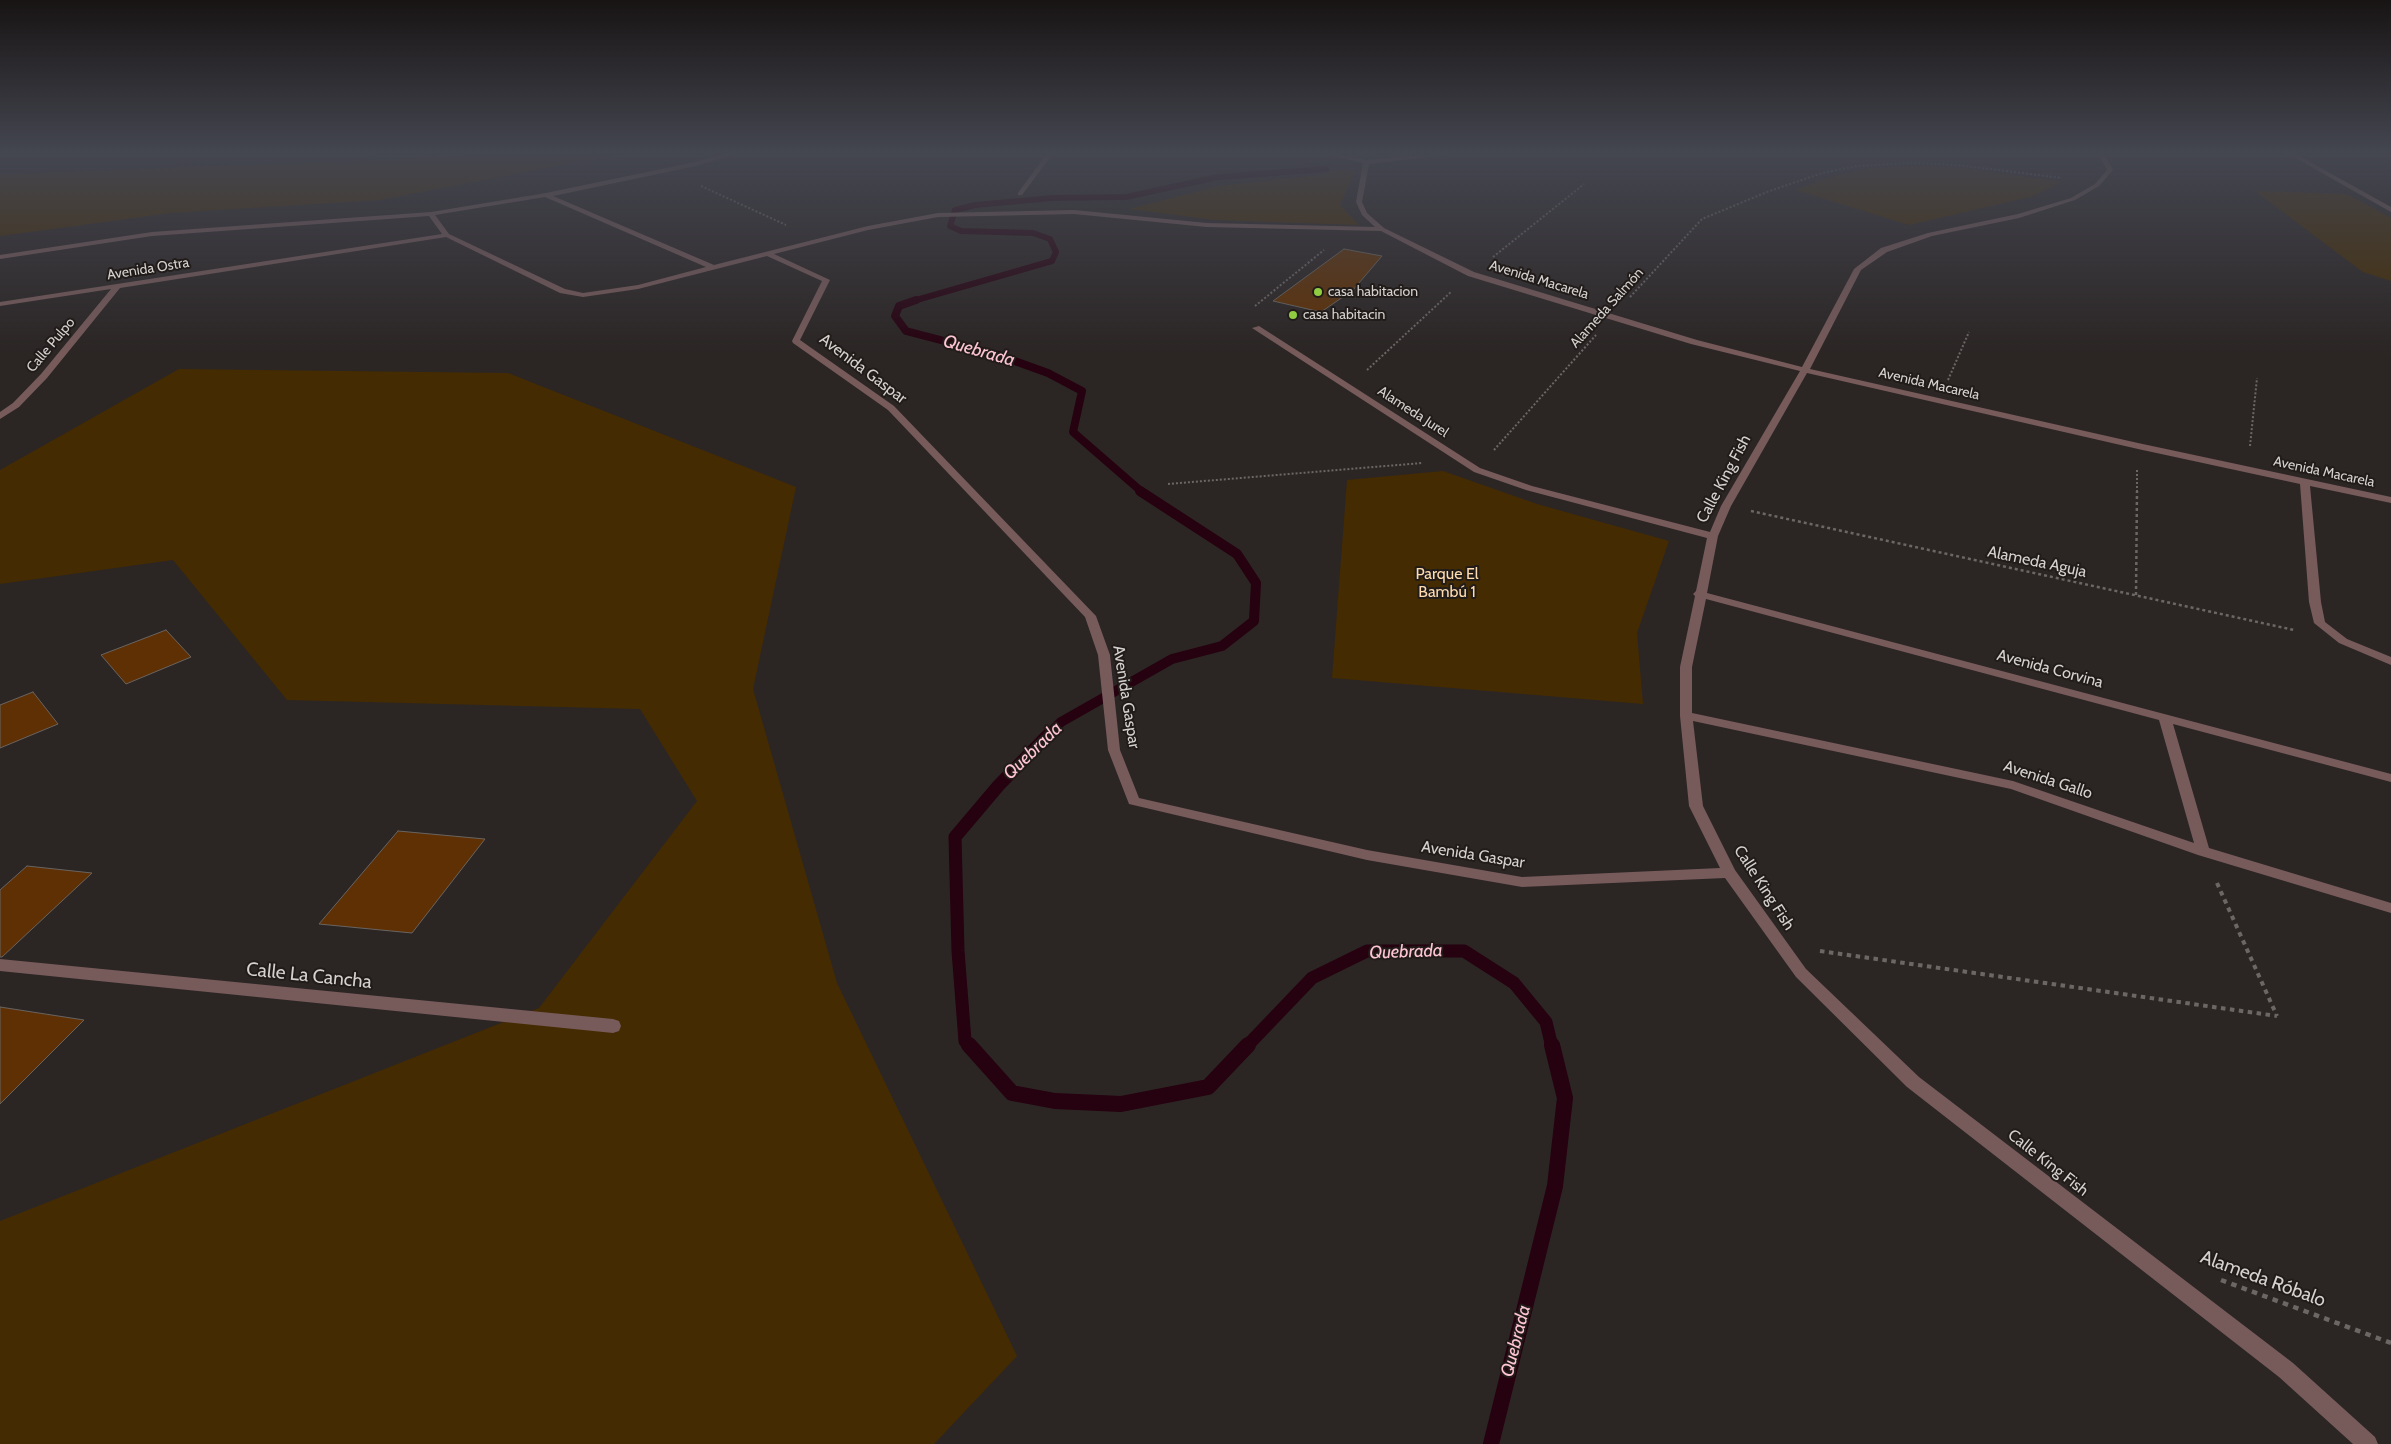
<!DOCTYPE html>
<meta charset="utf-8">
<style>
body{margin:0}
canvas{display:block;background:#2b2524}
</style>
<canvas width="2391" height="1444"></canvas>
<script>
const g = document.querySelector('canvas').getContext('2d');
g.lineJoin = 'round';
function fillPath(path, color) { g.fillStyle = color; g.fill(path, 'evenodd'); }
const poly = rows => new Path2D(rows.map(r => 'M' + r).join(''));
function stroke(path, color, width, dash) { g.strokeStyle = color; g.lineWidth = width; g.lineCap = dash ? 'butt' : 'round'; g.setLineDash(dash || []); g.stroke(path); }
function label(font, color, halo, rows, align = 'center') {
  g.font = font + ' Cabin,sans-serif'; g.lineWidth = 4; g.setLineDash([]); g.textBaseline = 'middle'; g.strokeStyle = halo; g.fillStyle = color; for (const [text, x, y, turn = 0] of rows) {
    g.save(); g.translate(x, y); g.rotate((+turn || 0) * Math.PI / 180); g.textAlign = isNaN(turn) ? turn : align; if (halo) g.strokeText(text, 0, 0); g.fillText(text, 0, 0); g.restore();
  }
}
const green = poly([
 [563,152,629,152,380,200,171,213,0,236,0,175],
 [1917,166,1954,167,2061,182,2034,196,1909,225,1795,190,1837,175,1872,168],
 [1336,170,1355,171,1340,205,1359,225,1215,220,1129,209,1218,186,1321,175],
 [2255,191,2347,194,2391,218,2391,281,2363,272],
 [179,369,508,373,796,487,753,689,837,983,1017,1356,934,1444,0,1444,0,1221,539,1008,697,801,640,709,287,700,173,560,0,584,0,470],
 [1443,471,1537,504,1669,541,1637,633,1643,704,1332,678,1347,480]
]);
const streamFar4 = poly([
 [913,301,1052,261,1056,252,1050,239,1033,233,961,231,950,226,955,210,975,205,1052,198,1126,197,1218,177,1326,169]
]);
const streamFar3 = poly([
 [916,300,899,306,895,316,906,331,998,355,1048,373,1082,391,1073,432,1142,492]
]);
const streamFar2 = poly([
 [1048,735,1061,722,1172,659,1222,646,1254,621,1256,583,1237,554,1140,491]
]);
const streamFar1 = poly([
 [970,1047,965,1041,958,951,955,837,999,785,1049,734],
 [1246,1047,1312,978,1367,951,1464,951,1514,983,1546,1022,1552,1047]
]);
const stream = poly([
 [969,1045,1012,1093,1055,1101,1121,1104,1208,1087,1248,1045],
 [1491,1444,1555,1186,1565,1098,1552,1045]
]);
const building = poly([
 [1344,249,1382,256,1353,290,1321,312,1273,301,1344,249],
 [166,630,191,657,126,684,101,655,166,630],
 [33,692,58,724,0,748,0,705,33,692],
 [398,831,485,839,412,933,319,924,398,831],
 [27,866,92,873,2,957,0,957,0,890,27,866],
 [0,1007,84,1020,0,1104,0,1007]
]);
const pathFar3 = poly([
 [701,186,786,225],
 [1493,257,1584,184],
 [1630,297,1702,219,1767,192,1822,173,1857,166,1911,163,1957,165,2062,178],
 [1255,306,1324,250],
 [1367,370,1452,291],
 [1948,380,1969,332],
 [2250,446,2257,378],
 [1494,450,1596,335],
 [1168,484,1422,463],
 [2137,492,2137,469]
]);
const pathFar2 = poly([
 [1751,511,2294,630],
 [2136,595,2137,491]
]);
const pathFar1 = poly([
 [2217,883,2277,1016],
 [1820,951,2277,1016]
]);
const path = poly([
 [2221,1280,2391,1343]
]);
const minor = poly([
 [733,152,741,152,696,166,553,196,714,265,868,226,938,213,1074,210,1207,223,1375,227,1362,215,1356,202,1363,163,1317,152,1327,152,1366,160,1455,152,1452,154,1369,164,1362,202,1367,213,1384,228,1474,272,1697,340,1802,367,1854,269,1881,248,1928,233,2018,214,2071,198,2095,184,2107,170,2097,152,2103,152,2113,170,2099,186,2075,200,2019,218,1932,236,1887,252,1861,270,1810,369,2138,443,2391,497,2391,503,2310,486,2321,602,2325,622,2347,639,2391,657,2391,665,2339,643,2314,623,2309,602,2300,484,2138,449,1807,373,1731,506,1718,536,1707,593,2391,774,2391,782,2173,724,2209,848,2391,903,2391,913,2198,855,2011,789,1693,721,1703,806,1735,870,1806,969,1919,1077,2293,1363,2375,1437,2378,1444,2353,1444,2279,1377,1907,1087,1796,977,1725,878,1522,887,1367,860,1129,804,1108,750,1098,655,1085,617,888,410,793,343,792,341,822,281,767,256,638,289,583,297,560,293,446,237,120,288,47,378,19,407,0,419,0,412,13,403,41,374,111,289,0,306,0,302,442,234,429,216,152,236,0,259,0,255,152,232,431,212,546,193,695,162,733,152],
 [545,197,706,267,638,285,583,293,565,289,449,234,435,215,545,197],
 [1074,214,1207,227,1381,231,1468,276,1691,344,1800,371,1721,506,1710,532,1532,486,1480,468,1259,326,1252,328,1474,472,1526,490,1707,538,1696,591,1693,594,1695,596,1680,667,1680,716,1689,806,1720,868,1522,877,1367,850,1139,798,1120,750,1110,655,1096,616,894,406,800,340,830,280,774,254,868,230,938,217,1074,214],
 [1706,599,2159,720,2194,843,2013,781,1692,713,1692,667,1706,599],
 [1048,152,1054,152,1022,195,1018,195,1018,193,1048,152],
 [2285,152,2292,152,2391,207,2391,212,2285,152],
 [0,959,613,1019,619,1021,621,1026,619,1031,613,1033,0,971,0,959]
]);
const markers = [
 [1318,292,5,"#90cd41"],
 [1293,315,5,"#90cd41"]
];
const farStreetnames = [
 ["Avenida Ostra",148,269,-9],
 ["Avenida Macarela",1539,280,17],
 ["Alameda Salmón",1607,308,-48],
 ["Calle Pulpo",51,345,-50],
 ["Avenida Macarela",1929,384,13],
 ["Alameda Jurel",1413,412,33],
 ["Avenida Macarela",2324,472,12]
];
const farPoinames = [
 ["casa habitacion",1328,292],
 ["casa habitacin",1303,315]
];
const streetNames = [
 ["Avenida Gaspar",863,369,37],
 ["Calle King Fish",1724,479,-62],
 ["Alameda Aguja",2037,562,12],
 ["Avenida Corvina",2050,669,15],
 ["Avenida Gaspar",1126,697,81],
 ["Avenida Gallo",2048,780,18],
 ["Avenida Gaspar",1473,855,9],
 ["Calle King Fish",1764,888,57],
 ["Calle King Fish",2048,1163,38]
];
const parkNames = [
 ["Parque El",1447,574],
 ["Bambú 1",1447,592]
];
const waterNames = [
 ["Quebrada",979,351,16],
 ["Quebrada",1033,751,-44],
 ["Quebrada",1406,952,-2],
 ["Quebrada",1516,1341,-76]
];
const nearStreetnames = [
 ["Calle La Cancha",309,976,6],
 ["Alameda Róbalo",2263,1279,20]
];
fillPath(green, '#442b01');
stroke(streamFar4, '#26010f', 6);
stroke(streamFar3, '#26010f', 8);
stroke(streamFar2, '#26010f', 10);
stroke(streamFar1, '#26010f', 13);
stroke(stream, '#26010f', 16);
fillPath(building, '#5f3004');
stroke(building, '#696460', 1);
stroke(pathFar3, '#6c6765', 2, [2, 2]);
stroke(pathFar2, '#6c6765', 2.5, [3, 3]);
stroke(pathFar1, '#6c6765', 4, [4.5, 4.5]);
stroke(path, '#6c6765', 4.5, [5.5, 5.5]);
fillPath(minor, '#775a5a');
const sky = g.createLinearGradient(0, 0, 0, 354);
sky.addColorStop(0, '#181414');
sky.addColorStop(0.43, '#444650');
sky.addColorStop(1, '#44465000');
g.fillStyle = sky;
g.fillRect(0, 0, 2391, 354);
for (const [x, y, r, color] of markers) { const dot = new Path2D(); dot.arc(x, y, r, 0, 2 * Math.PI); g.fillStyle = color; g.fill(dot); stroke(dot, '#211c1a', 2); }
label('14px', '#d4d1cf', '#211c1a', farStreetnames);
label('14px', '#d4d1cf', '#211c1a', farPoinames, 'left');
label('16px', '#d4d1cf', '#211c1a', streetNames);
label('16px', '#fedcaf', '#211c1a', parkNames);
label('italic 18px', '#ffc5d5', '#211c1a', waterNames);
label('19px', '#d4d1cf', '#211c1a', nearStreetnames);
</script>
